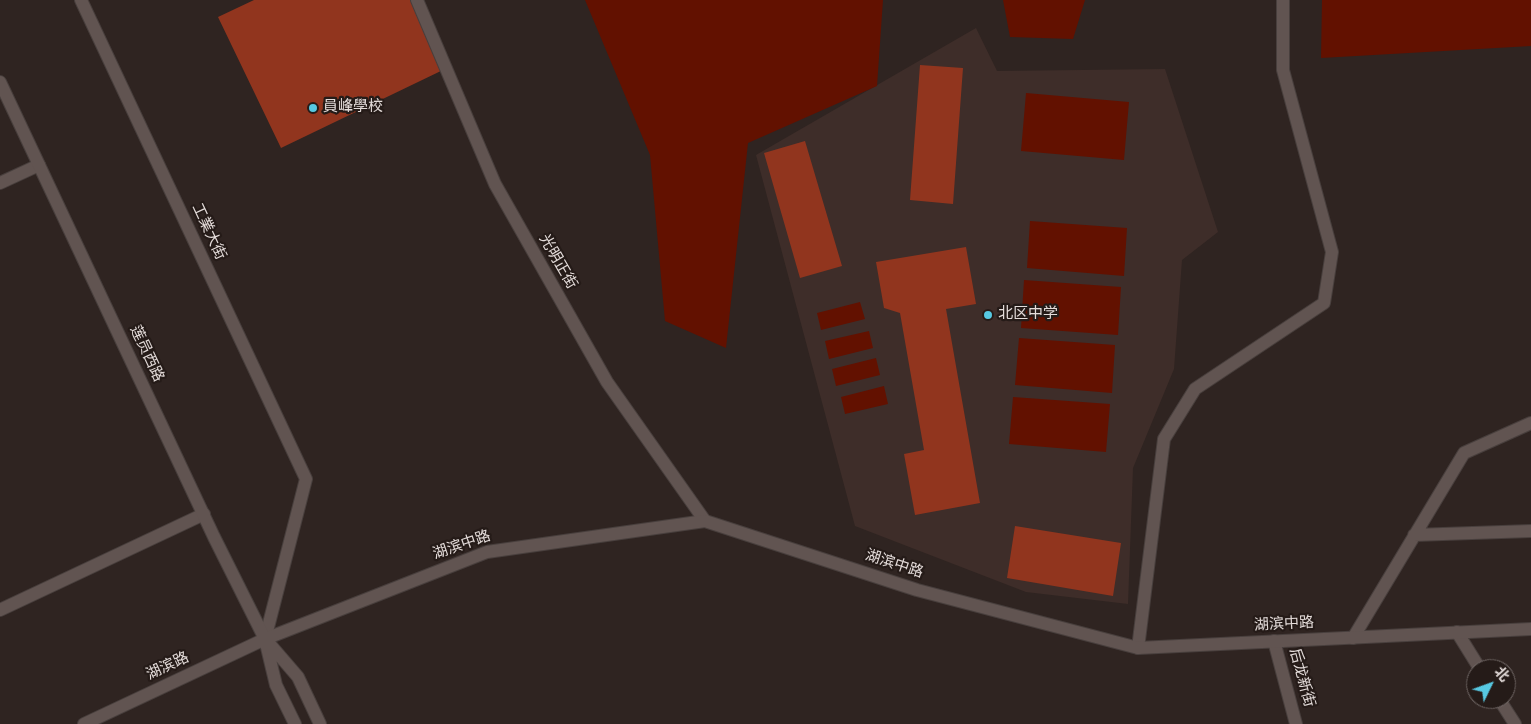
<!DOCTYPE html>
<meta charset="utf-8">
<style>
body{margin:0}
#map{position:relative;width:1531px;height:724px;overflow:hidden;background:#2f2421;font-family:"Source Sans 3","Noto Sans SC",sans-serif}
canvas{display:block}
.north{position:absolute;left:1466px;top:659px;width:50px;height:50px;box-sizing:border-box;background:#251b18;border:1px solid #716866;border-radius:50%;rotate:48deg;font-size:14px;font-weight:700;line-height:20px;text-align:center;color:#e4dcda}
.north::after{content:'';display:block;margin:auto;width:18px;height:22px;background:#57c9e2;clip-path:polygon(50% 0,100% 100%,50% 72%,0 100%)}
</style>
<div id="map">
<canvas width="1531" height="724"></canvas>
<div class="north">北</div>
</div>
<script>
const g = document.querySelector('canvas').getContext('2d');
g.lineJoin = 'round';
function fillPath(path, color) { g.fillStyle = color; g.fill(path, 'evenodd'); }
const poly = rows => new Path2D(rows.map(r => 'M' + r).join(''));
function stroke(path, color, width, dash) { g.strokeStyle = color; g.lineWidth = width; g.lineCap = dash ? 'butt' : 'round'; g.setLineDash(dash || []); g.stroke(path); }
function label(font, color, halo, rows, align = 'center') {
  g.font = font + ' "Source Sans 3","Noto Sans SC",sans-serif'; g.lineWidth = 4.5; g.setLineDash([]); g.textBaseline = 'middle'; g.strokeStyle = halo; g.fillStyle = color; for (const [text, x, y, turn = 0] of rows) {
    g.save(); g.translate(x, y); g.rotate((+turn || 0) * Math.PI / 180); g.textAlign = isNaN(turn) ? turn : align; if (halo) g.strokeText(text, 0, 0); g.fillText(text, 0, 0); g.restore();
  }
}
const built = poly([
 [976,28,997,71,1165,69,1218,232,1182,260,1174,369,1133,468,1128,604,1026,592,855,526,756,155]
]);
const green = poly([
 [585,0,883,0,877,86,748,143,726,348,665,321,650,155],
 [1003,0,1085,0,1073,39,1010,37],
 [1322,0,1531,0,1531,46,1321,58],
 [1026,93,1129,102,1124,160,1021,151],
 [1030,221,1127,228,1124,276,1027,268],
 [1024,280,1121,287,1118,335,1021,328],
 [860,302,865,319,821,330,817,313],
 [869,331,873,348,829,359,825,341],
 [1019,338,1115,345,1112,393,1015,385],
 [876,358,880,375,836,386,832,369],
 [884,386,888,404,845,414,841,397],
 [1013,397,1110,404,1106,452,1009,444]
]);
const building = poly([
 [254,0,412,0,445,69,281,148,218,17],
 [920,65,963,68,953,204,910,200],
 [805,141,842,266,800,278,764,153],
 [966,247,976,304,946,309,980,503,915,515,904,454,924,450,900,313,884,308,876,262],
 [1015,526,1121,543,1113,596,1007,578]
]);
const street = poly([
 [81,0,306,479,265,639],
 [417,0,495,184,607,382,705,521],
 [0,183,39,165],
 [1414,535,1531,531],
 [0,610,204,514],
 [1457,632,1480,669],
 [1353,638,1464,453,1531,423],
 [1274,641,1296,724],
 [1138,648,1164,439,1195,389,1324,303,1332,252,1283,70,1283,0],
 [1499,699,1515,724]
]);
const secondary = poly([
 [0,82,214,537,265,639,276,685,295,724],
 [267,641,298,677,320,724],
 [84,724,265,639,487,552,705,521,917,590,1138,648,1531,629]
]);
const markers = [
 [313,108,5,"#57c9e2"],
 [988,315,5,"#57c9e2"]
];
const poiNames = [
 ["員峰學校",323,108],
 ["北区中学",998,315]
];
const streetNames = [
 ["工業大街",208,232,65],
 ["光明正街",557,262,60],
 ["莲员西路",146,354,65],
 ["湖滨中路",462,546,-19],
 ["湖滨中路",894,565,18],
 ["湖滨中路",1284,625,-3],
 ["湖滨路",168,667,-25],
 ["后龙新街",1301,678,75]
];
fillPath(built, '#3e2d29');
fillPath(green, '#621100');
fillPath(building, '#91351e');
stroke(street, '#483f3d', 14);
stroke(secondary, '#483f3d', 14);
stroke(street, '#615451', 12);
stroke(secondary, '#615451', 12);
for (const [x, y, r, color] of markers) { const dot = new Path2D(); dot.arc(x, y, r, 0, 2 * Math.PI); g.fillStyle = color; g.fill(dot); stroke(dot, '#251b18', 2); }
label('15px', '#e4dcda', '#251b18', poiNames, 'left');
label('15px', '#e4dcda', '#251b18', streetNames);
</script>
